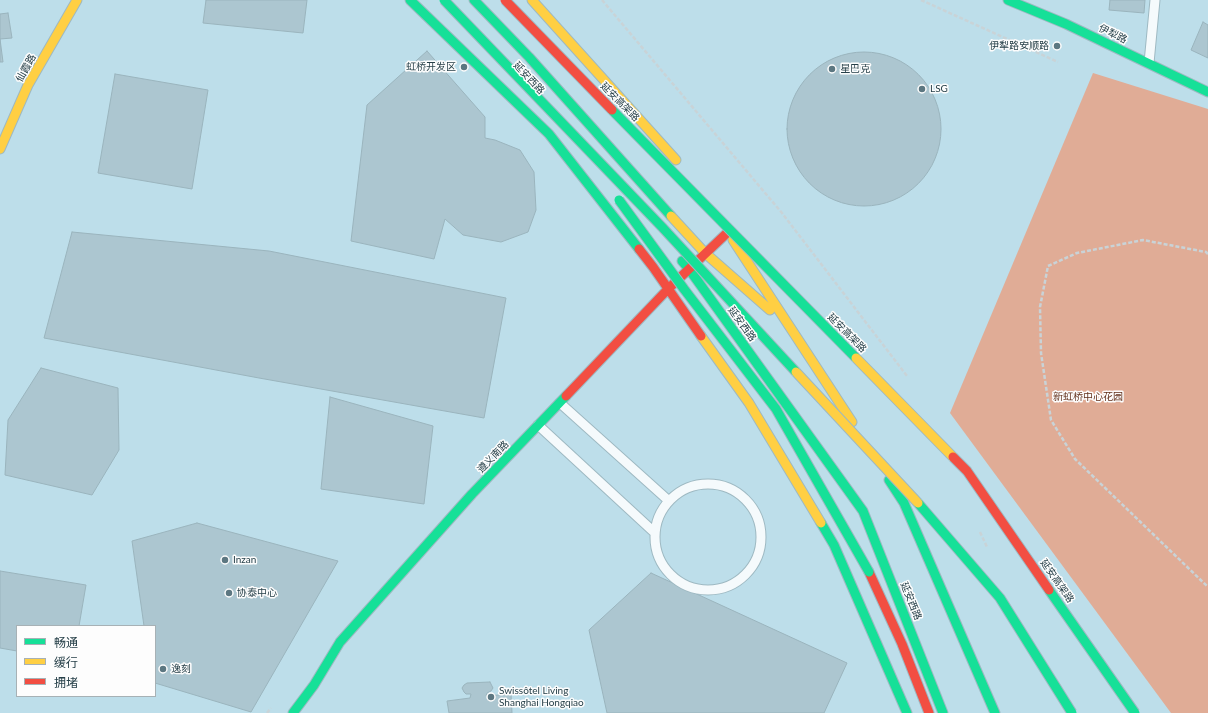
<!DOCTYPE html>
<meta charset="utf-8">
<style>
body{margin:0}
#map{position:relative;width:1208px;height:713px;overflow:hidden;background:#bddeea;font-family:Lato,"Noto Sans SC",sans-serif}
canvas{display:block}
.legend{position:absolute;left:16px;top:625px;width:140px;height:72px;box-sizing:border-box;background:#fdfdfd;border:1px solid #a7b1b5;margin:0;padding:5px 7px;list-style:none;font-size:12px;color:#274049}
.legend li{display:flex;align-items:center;gap:8px;height:20px}
.legend b{width:20px;border:1px solid #a7b1b5}
</style>
<div id="map">
<canvas width="1208" height="713"></canvas>
<ul class="legend">
<li><b style="height:5px;background:#16e098"></b>畅通</li>
<li><b style="height:5px;background:#ffcf43"></b>缓行</li>
<li><b style="height:5px;background:#f24e42"></b>拥堵</li>
</ul>
</div>
<script>
const g = document.querySelector('canvas').getContext('2d');
g.lineJoin = 'round';
function fillPath(path, color) { g.fillStyle = color; g.fill(path, 'evenodd'); }
const poly = rows => new Path2D(rows.map(r => 'M' + r).join(''));
function stroke(path, color, width, dash) { g.strokeStyle = color; g.lineWidth = width; g.lineCap = dash ? 'butt' : 'round'; g.setLineDash(dash || []); g.stroke(path); }
function label(font, color, halo, rows, align = 'center') {
  g.font = font + ' Lato,"Noto Sans SC",sans-serif'; g.lineWidth = 3; g.setLineDash([]); g.textBaseline = 'middle'; g.strokeStyle = halo; g.fillStyle = color; for (const [text, x, y, turn = 0] of rows) {
    g.save(); g.translate(x, y); g.rotate((+turn || 0) * Math.PI / 180); g.textAlign = isNaN(turn) ? turn : align; if (halo) g.strokeText(text, 0, 0); g.fillText(text, 0, 0); g.restore();
  }
}
const green = poly([
 [1093,73,1208,109,1208,713,1171,713,950,413]
]);
const building = poly([
 [206,0,307,0,303,33,203,23,206,0],
 [1110,0,1145,0,1144,13,1109,10,1110,0],
 [8,13,12,38,0,39,3,62,0,62,0,14,8,13],
 [1203,22,1208,25,1208,58,1191,50,1203,22],
 [427,51,485,117,485,138,495,140,520,150,534,172,536,210,528,232,501,242,463,235,445,219,434,259,351,241,367,105,427,51],
 '787 129a77 77 0 1 1 154 0a77 77 0 1 1-154 0Z',
 [115,74,208,90,192,189,98,173,115,74],
 [72,232,269,251,506,298,484,418,259,378,44,338,72,232],
 [41,368,118,388,119,450,92,495,5,475,8,420,41,368],
 [330,397,433,426,424,504,321,489,330,397],
 [197,523,338,561,251,712,155,683,155,626,144,626,132,541,197,523],
 [0,571,86,585,79,626,17,626,17,651,0,648,0,571],
 [651,573,847,663,824,713,607,713,589,630,651,573],
 [490,682,493,688,491,691,487,693,486,696,511,694,512,713,449,713,447,701,470,698,471,694,466,694,464,692,462,688,464,685,467,683,490,682]
]);
const path = poly([
 [602,0,782,213,907,376],
 [921,0,1058,62],
 [1208,254,1206,252,1143,240,1077,253,1048,266,1040,307,1041,353,1051,420,1075,459,1208,587],
 [980,532,987,547],
 [267,713,271,708]
]);
const lane = poly([
 [1149,63,1155,0],
 [560,403,669,501],
 [538,425,655,533],
 '655 537a53 53 0 1 1 106 0a53 53 0 1 1-106 0Z'
]);
const fast = poly([
 [410,0,549,134,639,249],
 [474,0,529,57,671,216],
 [1008,0,1066,24,1208,92],
 [682,261,689,269,863,511,943,713],
 [889,480,904,503,995,713],
 [821,523,834,545,907,713],
 [293,713,314,685,340,642,472,494,566,396]
]);
const slow = poly([
 [532,0,676,160],
 [0,149,28,85,77,0],
 [671,216,705,253,770,310],
 [733,240,852,422],
 [701,336,749,403,821,523]
]);
const jam = poly([
 [639,249,653,267,701,336],
 [566,396,668,289,728,232],
 [869,572,902,644,929,713]
]);
const fastBridge = poly([
 [444,0,662,227,796,372],
 [612,110,856,358],
 [619,200,684,289,776,409,869,572],
 [918,503,1000,598,1072,713],
 [1049,590,1135,713]
]);
const slowBridge = poly([
 [856,358,953,457],
 [796,372,918,503]
]);
const jamBridge = poly([
 [505,0,612,110],
 [953,457,967,471,1049,590]
]);
const markers = [
 [1057,46,4,"#5c7781"],
 [464,67,4,"#5c7781"],
 [832,69,4,"#5c7781"],
 [922,89,4,"#5c7781"],
 [225,560,4,"#5c7781"],
 [229,593,4,"#5c7781"],
 [163,669,4,"#5c7781"],
 [491,697,4,"#5c7781"]
];
const streetNames = [
 ["伊犁路",1113,34,26],
 ["仙霞路",26,68,-61],
 ["延安西路",529,78,47],
 ["延安高架路",620,102,45],
 ["延安西路",742,324,54],
 ["延安高架路",847,333,45],
 ["遵义南路",493,457,-46],
 ["延安高架路",1057,581,55],
 ["延安西路",911,601,68]
];
const poiNames = [
 ["伊犁路安顺路",1049,46,"right"],
 ["虹桥开发区",456,67,"right"],
 ["星巴克",840,69],
 ["LSG",930,89],
 ["Inzan",233,560],
 ["协泰中心",237,593],
 ["逸刻",171,669],
 ["Swissôtel Living",499,691],
 ["Shanghai Hongqiao",499,703]
];
const parkNames = [
 ["新虹桥中心花园",1088,397]
];
fillPath(green, '#e0ac96');
fillPath(building, '#acc6d0');
stroke(building, '#9ab4bd', 1);
stroke(lane, '#9eb9c2', 11);
stroke(fast, '#9eb9c2', 11);
stroke(slow, '#9eb9c2', 11);
stroke(jam, '#9eb9c2', 11);
stroke(path, '#c9d3d7', 2.5, [4, 2]);
stroke(lane, '#f5fafc', 9);
stroke(fast, '#16e098', 9);
stroke(slow, '#ffcf43', 9);
stroke(jam, '#f24e42', 9);
stroke(fastBridge, '#9eb9c2', 11, []);
stroke(slowBridge, '#9eb9c2', 11, []);
stroke(jamBridge, '#9eb9c2', 11, []);
stroke(fastBridge, '#16e098', 9);
stroke(slowBridge, '#ffcf43', 9);
stroke(jamBridge, '#f24e42', 9);
for (const [x, y, r, color] of markers) { const dot = new Path2D(); dot.arc(x, y, r, 0, 2 * Math.PI); g.fillStyle = color; g.fill(dot); stroke(dot, '#fdfdfd', 1.5); }
label('10px', '#274049', '#fdfdfd', streetNames);
label('10px', '#274049', '#fdfdfd', poiNames, 'left');
label('10px', '#612f1a', '#fdfdfd', parkNames);
</script>
